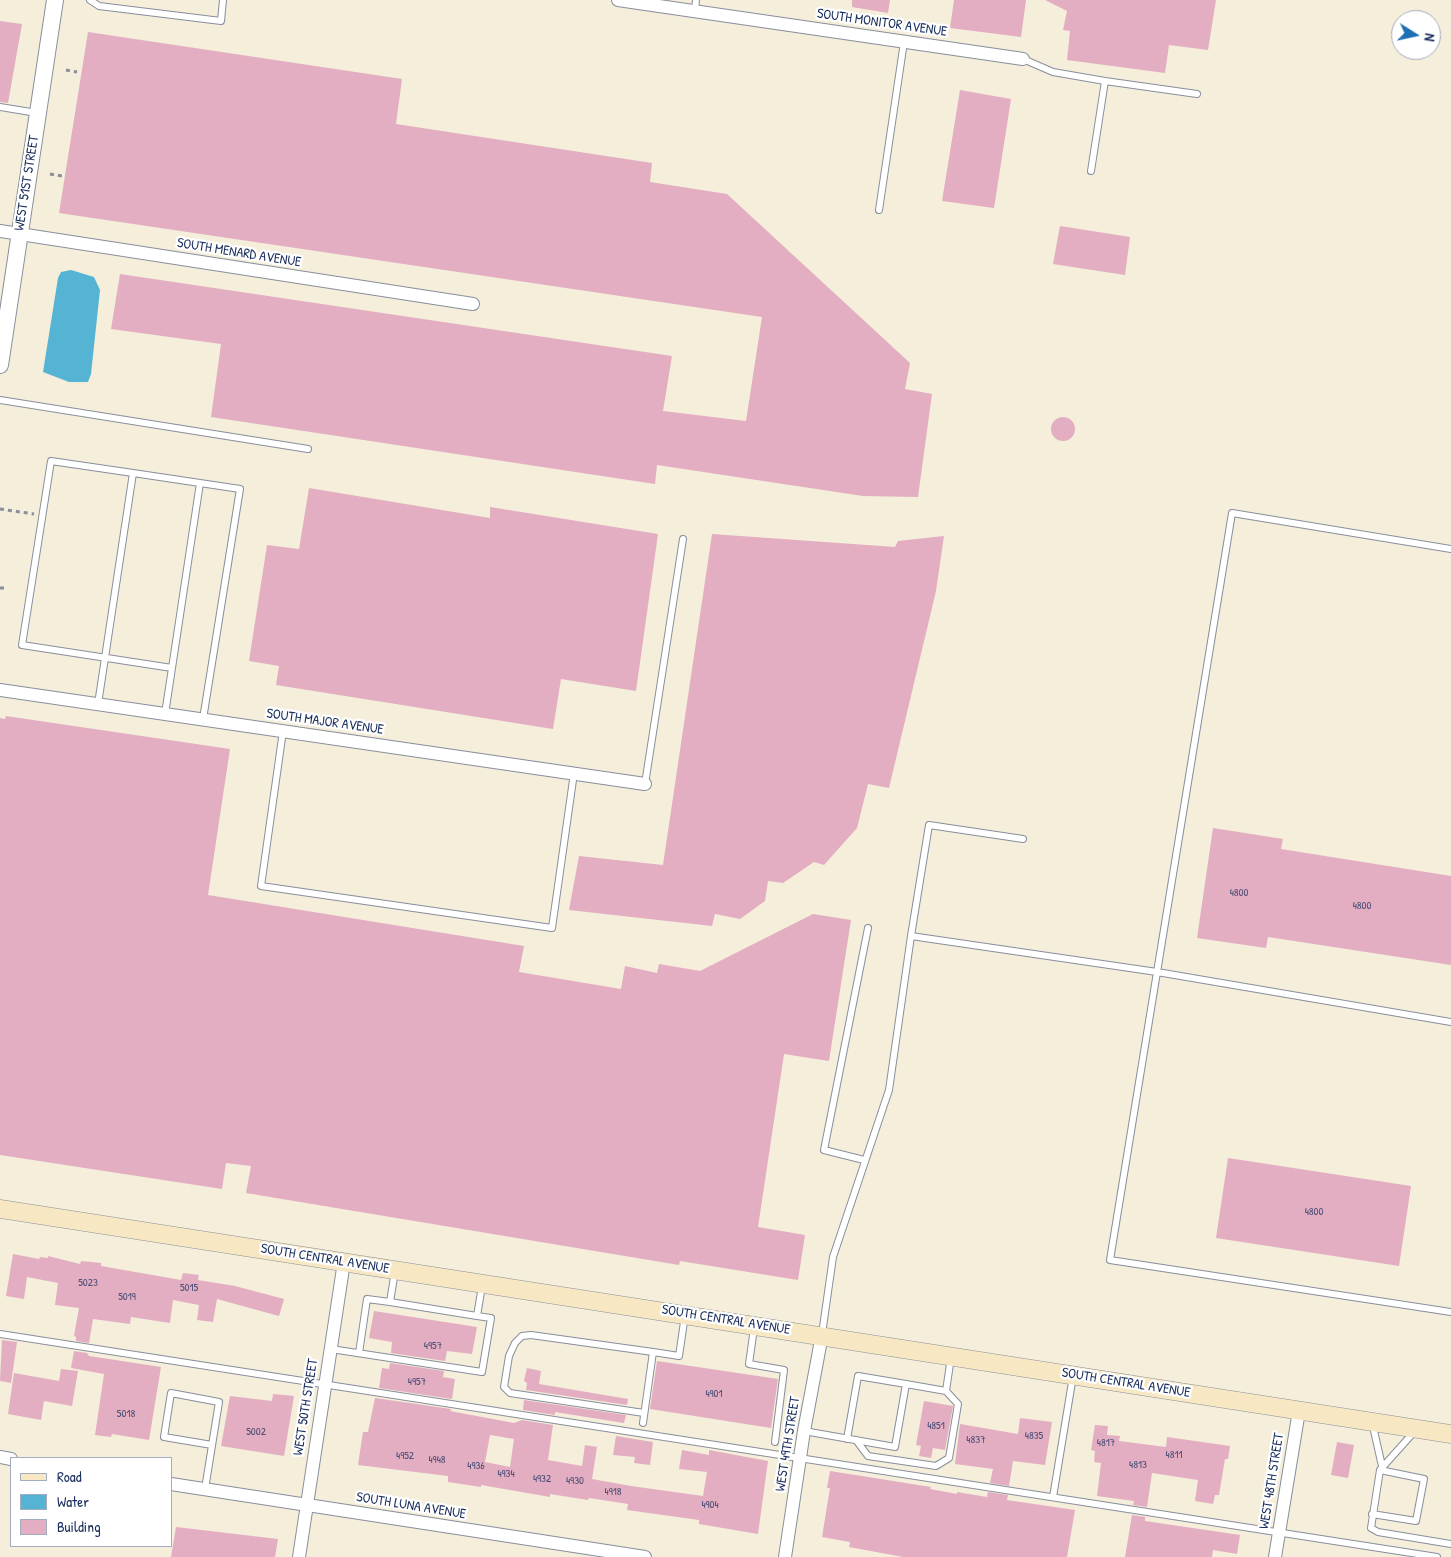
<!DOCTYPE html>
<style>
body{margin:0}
#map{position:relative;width:1451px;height:1557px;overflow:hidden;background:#f4eeda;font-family:"Patrick Hand",sans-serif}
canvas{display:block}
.legend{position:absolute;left:10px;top:1457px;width:162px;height:90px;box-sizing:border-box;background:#fff;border:1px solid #a4acbf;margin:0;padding:6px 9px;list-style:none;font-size:15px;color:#1b2f5e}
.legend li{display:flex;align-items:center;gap:10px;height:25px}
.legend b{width:25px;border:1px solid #a4acbf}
.north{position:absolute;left:1391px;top:10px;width:50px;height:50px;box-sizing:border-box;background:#fff;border:1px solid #a4acbf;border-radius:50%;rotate:100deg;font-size:14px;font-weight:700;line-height:20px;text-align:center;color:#1b2f5e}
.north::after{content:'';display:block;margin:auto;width:18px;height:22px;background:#1f6fb2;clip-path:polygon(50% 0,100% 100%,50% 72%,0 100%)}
</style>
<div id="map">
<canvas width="1451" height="1557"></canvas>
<ul class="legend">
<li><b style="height:6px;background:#f7e8c3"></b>Road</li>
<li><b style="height:14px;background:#55b4d3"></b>Water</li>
<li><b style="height:14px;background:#e3aec2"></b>Building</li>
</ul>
<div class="north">N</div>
</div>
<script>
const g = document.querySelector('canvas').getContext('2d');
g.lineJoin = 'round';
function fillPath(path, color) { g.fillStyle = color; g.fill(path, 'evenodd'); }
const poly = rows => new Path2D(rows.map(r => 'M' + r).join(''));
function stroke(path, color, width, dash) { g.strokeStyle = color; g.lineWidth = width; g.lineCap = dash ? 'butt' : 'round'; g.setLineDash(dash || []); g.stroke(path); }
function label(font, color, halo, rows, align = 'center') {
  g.font = font + ' "Patrick Hand",sans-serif'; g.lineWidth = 4.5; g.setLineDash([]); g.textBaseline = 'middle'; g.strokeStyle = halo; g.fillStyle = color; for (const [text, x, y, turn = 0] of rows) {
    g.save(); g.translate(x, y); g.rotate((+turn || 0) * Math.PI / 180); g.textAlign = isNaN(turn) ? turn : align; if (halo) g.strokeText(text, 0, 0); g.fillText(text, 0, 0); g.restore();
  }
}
const water = poly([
 [71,270,94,277,100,290,91,374,88,382,69,382,43,372,58,278,61,272]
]);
const building = poly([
 [852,0,890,0,888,13,852,7],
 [954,0,1026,0,1021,37,950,28],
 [1045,0,1216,0,1208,50,1169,45,1165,73,1067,60,1070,31,1063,30,1067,11],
 [0,21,22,24,8,103,0,102],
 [88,32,402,79,396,124,652,163,650,182,727,194,910,363,905,389,932,394,918,497,863,496,657,465,655,484,211,417,221,344,111,329,120,274,672,356,663,411,746,421,762,317,59,213],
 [960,90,1011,99,994,208,942,201],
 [1060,226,1130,237,1125,275,1053,264],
 '1051 429a12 12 0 1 1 24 0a12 12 0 1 1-24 0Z',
 [309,488,490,518,490,507,658,534,636,691,561,679,553,729,276,685,279,666,249,661,267,545,299,549],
 [712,534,895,547,898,541,944,536,936,591,889,788,868,784,857,828,824,865,814,862,783,883,768,881,765,901,740,919,715,914,712,926,569,910,579,856,663,865],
 [6,716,230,749,208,895,524,946,519,972,621,989,625,966,657,973,659,964,700,971,813,914,851,920,829,1061,784,1054,758,1227,805,1235,798,1280,680,1261,679,1265,246,1193,251,1166,226,1163,222,1189,0,1155,0,718,5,719],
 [1213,828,1283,839,1281,849,1451,876,1451,965,1268,937,1266,948,1197,938],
 [1228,1158,1411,1186,1399,1266,1216,1238],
 [13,1254,39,1259,40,1257,48,1258,48,1256,80,1264,81,1261,101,1263,101,1266,181,1280,183,1273,199,1275,198,1280,235,1286,284,1299,279,1316,217,1299,213,1322,197,1320,199,1305,173,1300,170,1323,131,1317,130,1324,93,1319,89,1343,76,1341,76,1337,74,1336,79,1308,55,1305,58,1283,27,1277,24,1299,6,1296],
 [374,1311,477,1327,472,1354,447,1351,445,1361,391,1353,392,1342,369,1338],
 [2,1340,17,1342,11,1383,0,1381],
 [74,1351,87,1353,89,1356,161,1367,149,1440,112,1434,111,1437,95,1435,104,1374,71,1368],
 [657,1361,778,1379,771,1428,650,1409],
 [390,1363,444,1371,443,1377,455,1379,452,1399,379,1388,382,1368,389,1369],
 [527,1368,541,1371,539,1384,628,1399,627,1405,526,1390,527,1383,524,1381],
 [61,1369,78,1371,72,1406,44,1401,41,1420,8,1414,14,1373,59,1381],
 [273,1394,294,1396,284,1456,221,1446,230,1396,272,1401],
 [375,1398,451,1409,450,1411,514,1423,522,1420,553,1425,548,1460,582,1466,585,1445,597,1447,592,1479,631,1486,703,1496,707,1472,679,1469,682,1450,709,1455,709,1450,768,1461,758,1534,699,1524,699,1520,627,1510,628,1504,589,1498,588,1500,550,1494,550,1497,481,1485,481,1487,448,1482,448,1476,358,1465,363,1432,368,1432],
 [490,1435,514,1439,510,1467,485,1462],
 [524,1400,626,1415,624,1423,555,1412,555,1415,523,1410],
 [924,1401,953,1406,945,1450,933,1448,931,1458,919,1456,921,1446,916,1445],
 [1020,1418,1052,1422,1045,1465,1013,1461,1009,1486,990,1483,993,1469,955,1464,960,1424,1018,1434],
 [1095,1425,1108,1426,1107,1435,1120,1436,1119,1441,1166,1447,1167,1437,1230,1446,1228,1459,1225,1459,1219,1495,1215,1495,1213,1504,1195,1501,1198,1480,1152,1473,1147,1507,1133,1505,1134,1501,1097,1496,1101,1463,1094,1462,1095,1451,1091,1450],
 [616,1436,653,1442,650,1465,634,1463,635,1457,613,1455],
 [1337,1442,1354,1445,1348,1478,1331,1475],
 [830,1471,931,1487,930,1489,957,1494,957,1492,987,1497,988,1492,1008,1495,1007,1500,1075,1510,1067,1557,903,1557,849,1547,850,1542,822,1537,830,1488,827,1488],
 [1132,1515,1145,1517,1145,1521,1240,1535,1237,1554,1213,1550,1212,1557,1125,1557],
 [176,1527,278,1539,275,1557,171,1557]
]);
const path = poly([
 [66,70,77,72],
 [50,174,62,176],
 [0,509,34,514],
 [0,588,4,588]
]);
const service = poly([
 [90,0,99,6,221,21,223,0],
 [695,11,696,0],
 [1023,59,1053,72,1105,81,1197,94],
 [0,107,37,113],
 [1091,171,1105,81],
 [879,210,904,42],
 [0,400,308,449],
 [200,483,172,668,22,645,51,461,133,473,200,483,240,489,203,719],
 [1451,549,1232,513,1110,1260,1451,1312],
 [98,704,133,473],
 [165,714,172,668],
 [283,731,261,886,552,928,574,773],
 [645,784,683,539],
 [911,936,929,825,1023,839],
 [864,1160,824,1150,868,928],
 [395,1271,390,1302,477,1316,482,1286],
 [754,1328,749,1364,784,1370,775,1442],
 [0,1334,1437,1557],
 [822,1334,833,1257,889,1090,911,936,1157,972,1451,1022],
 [331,1349,482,1372,491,1318,477,1316],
 [359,1353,367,1299,390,1302],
 [644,1413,510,1393,504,1387,509,1356,515,1343,522,1336,531,1335,653,1352],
 [1372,1422,1382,1466],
 [643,1423,653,1352,679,1356,685,1315],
 [804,1431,895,1447,906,1384,946,1391,951,1357],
 [1414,1432,1380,1470,1371,1528,1378,1532,1451,1544],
 [847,1439,858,1376,906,1384],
 [856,1440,868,1456,936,1466,949,1458,958,1404,946,1391],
 [205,1489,219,1402,171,1393,164,1437,212,1445],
 [1053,1497,1073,1376],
 [1372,1514,1416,1521,1424,1479,1380,1470]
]);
const minor = poly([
 [618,0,1023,59],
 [0,231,473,304],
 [0,690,645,784],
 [0,1457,11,1459],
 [171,1484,645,1557],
 [299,1557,344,1262],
 [785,1557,804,1431,822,1335],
 [1275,1557,1299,1411]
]);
const tertiary = poly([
 [0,365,55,0]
]);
const secondary = poly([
 [0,1209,1451,1434]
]);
const numberNames = [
 ["4800",1239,893],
 ["4800",1362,906],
 ["4800",1314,1212],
 ["5023",88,1283],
 ["5015",189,1288],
 ["5019",127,1297],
 ["4957",433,1346],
 ["4957",417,1382],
 ["4901",714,1394],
 ["5018",126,1414],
 ["4851",936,1426],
 ["5002",256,1432],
 ["4835",1034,1436],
 ["4837",976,1440],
 ["4817",1106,1443],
 ["4811",1174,1455],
 ["4952",405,1456],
 ["4948",437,1460],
 ["4813",1138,1465],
 ["4936",476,1466],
 ["4934",506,1474],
 ["4932",542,1479],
 ["4930",575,1481],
 ["4918",613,1492],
 ["4904",710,1505]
];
const streetNames = [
 ["SOUTH MONITOR AVENUE",882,23,8],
 ["WEST 51ST STREET",27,183,-81],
 ["SOUTH MENARD AVENUE",239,253,9],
 ["SOUTH MAJOR AVENUE",325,722,8],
 ["SOUTH CENTRAL AVENUE",325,1259,9],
 ["SOUTH CENTRAL AVENUE",726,1320,9],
 ["SOUTH CENTRAL AVENUE",1126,1383,9],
 ["WEST 50TH STREET",306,1407,-81],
 ["WEST 49TH STREET",788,1444,-81],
 ["WEST 48TH STREET",1272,1481,-81],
 ["SOUTH LUNA AVENUE",411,1506,9]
];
fillPath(water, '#55b4d3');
fillPath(building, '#e3aec2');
stroke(service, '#888e9c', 8);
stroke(minor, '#888e9c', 14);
stroke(tertiary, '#888e9c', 18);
stroke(secondary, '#888e9c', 19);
stroke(path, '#888e9c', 3, [4, 4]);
stroke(service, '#fff', 6);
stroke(minor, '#fff', 12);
stroke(tertiary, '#fff', 16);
stroke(secondary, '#f7e8c3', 18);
label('11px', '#4d4f77', null, numberNames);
label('14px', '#1b2f5e', '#fff', streetNames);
</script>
